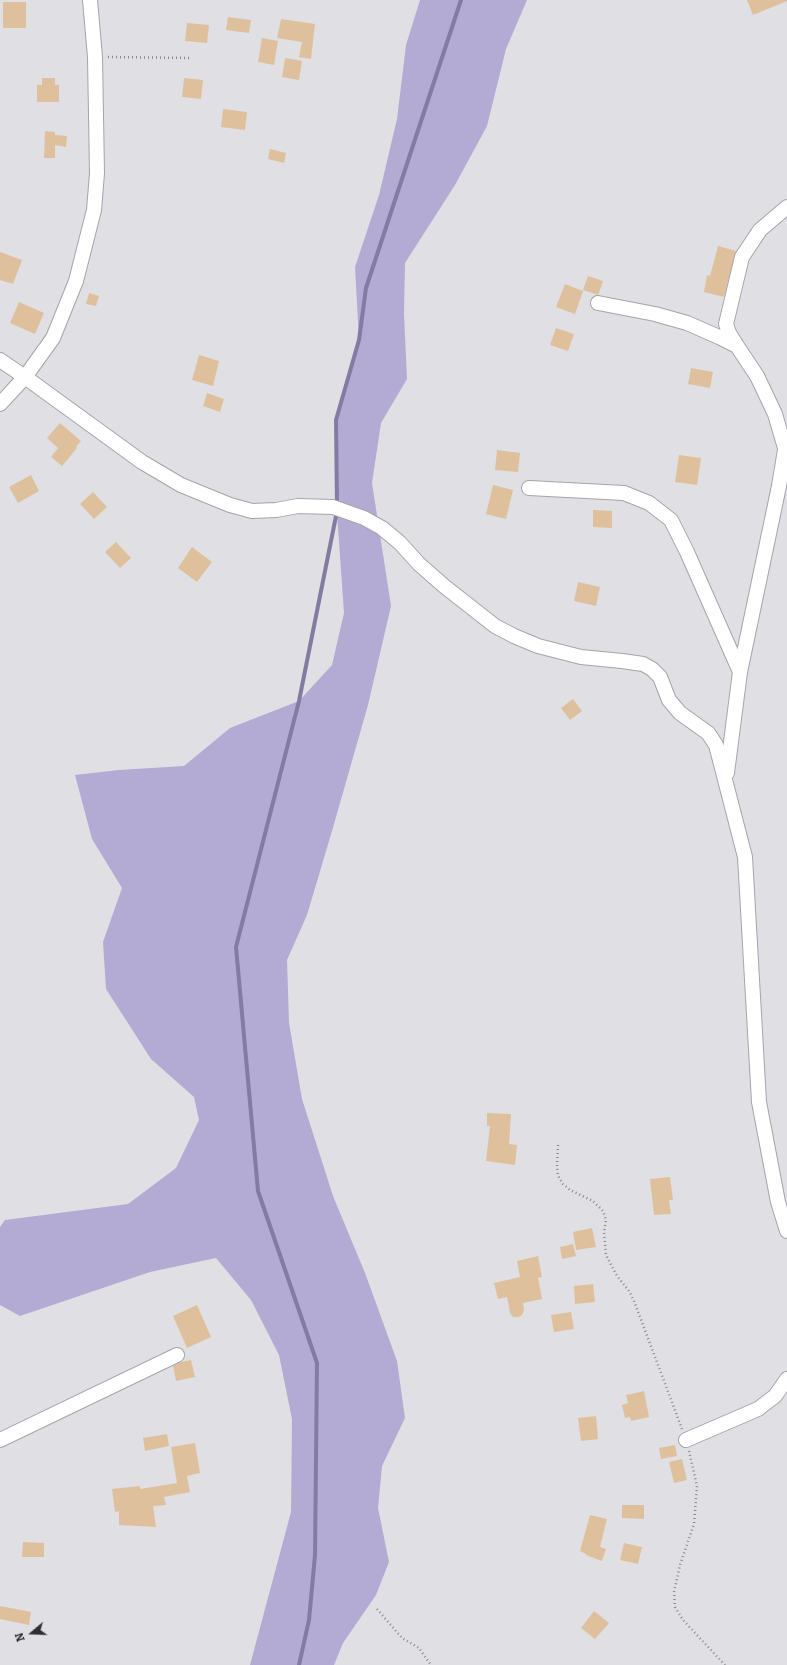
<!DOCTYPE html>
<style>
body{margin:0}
#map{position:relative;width:787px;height:1665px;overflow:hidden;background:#e0dfe4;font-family:Bitter,serif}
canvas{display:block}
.north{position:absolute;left:12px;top:1613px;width:40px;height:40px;-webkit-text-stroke:3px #e0dfe4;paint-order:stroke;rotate:251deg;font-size:11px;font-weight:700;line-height:16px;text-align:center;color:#2f2f31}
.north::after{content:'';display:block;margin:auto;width:14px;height:18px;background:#2f2f31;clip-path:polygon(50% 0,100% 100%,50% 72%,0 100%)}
</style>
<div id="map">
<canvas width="787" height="1665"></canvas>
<div class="north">N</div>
</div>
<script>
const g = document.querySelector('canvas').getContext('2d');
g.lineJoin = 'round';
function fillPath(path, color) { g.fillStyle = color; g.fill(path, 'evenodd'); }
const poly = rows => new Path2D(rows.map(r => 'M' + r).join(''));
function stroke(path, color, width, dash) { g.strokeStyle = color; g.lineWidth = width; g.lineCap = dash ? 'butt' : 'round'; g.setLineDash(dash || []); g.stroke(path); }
const forest = poly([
 [420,0,527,0,506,49,487,126,455,185,405,263,404,314,407,379,381,423,372,483,391,606,368,705,332,831,307,915,287,960,289,1023,302,1099,333,1196,365,1273,397,1361,405,1418,382,1466,378,1508,389,1562,376,1595,343,1643,334,1665,250,1665,291,1512,292,1419,279,1355,251,1300,216,1258,150,1272,20,1316,0,1305,0,1227,5,1220,128,1204,176,1168,199,1120,194,1097,151,1059,106,989,103,942,122,888,92,839,75,775,119,770,184,766,230,728,299,701,332,665,344,613,337,513,336,420,359,340,355,267,379,195,397,119,406,45]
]);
const stream = poly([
 [337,505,336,420,359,340,366,288,461,0],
 [299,1665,309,1620,315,1555,317,1363,258,1191,236,947,299,701,337,511]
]);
const building = poly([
 [747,0,787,0,787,1,753,15],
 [3,2,26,2,26,28,3,28],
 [228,17,251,20,249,33,226,30],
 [281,19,315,24,311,59,299,57,302,42,277,38],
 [187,23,209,25,207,43,185,41],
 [262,38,278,41,274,65,258,62],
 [285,58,302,61,299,80,282,77],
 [42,78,55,78,55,85,59,85,59,102,37,102,37,85,42,85],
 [184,78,203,80,201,99,182,97],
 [223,109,247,112,245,130,221,127],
 [45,131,55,132,55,135,67,136,66,147,55,145,55,158,44,158],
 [270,149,286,153,284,163,268,159],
 [718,246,736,251,724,297,704,292,707,275,710,276],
 [0,252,22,260,13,284,0,280],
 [588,276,603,281,598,295,583,290],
 [565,284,583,291,575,314,556,307],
 [89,293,99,296,96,306,86,304],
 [19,302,44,313,35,334,10,323],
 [556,328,574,334,568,351,550,345],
 [199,355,219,361,213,386,192,380],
 [691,368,713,372,710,388,688,384],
 [207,393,224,399,220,412,203,406],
 [60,423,81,441,76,447,77,448,62,466,51,457,58,448,47,438],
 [497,450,520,453,518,472,495,470],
 [679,455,701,458,697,485,675,482],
 [31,475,39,491,18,503,9,487],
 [493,485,513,490,506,519,486,514],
 [93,492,107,507,94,519,80,504],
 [593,510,612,511,612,528,593,527],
 [116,542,131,558,120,568,105,552],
 [192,547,212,562,197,582,178,568],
 [578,582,600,587,596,606,574,601],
 [573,699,582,711,570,720,561,708],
 [487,1113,511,1114,509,1144,517,1145,515,1165,486,1161,490,1126,487,1126],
 [670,1177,673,1200,669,1200,671,1214,654,1215,650,1179],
 [592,1228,596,1247,576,1250,573,1232],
 [573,1244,576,1256,562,1259,560,1247],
 [538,1256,542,1277,538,1278,542,1299,523,1303,524,1310,522,1315,518,1317,513,1317,510,1313,507,1297,498,1299,494,1283,520,1277,517,1261],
 [593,1284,595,1302,575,1304,574,1286],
 [197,1305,211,1337,187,1348,173,1316],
 [571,1312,574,1329,554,1332,551,1315],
 [191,1360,195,1377,176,1381,173,1366,181,1362],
 [644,1391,649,1417,631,1421,630,1417,625,1418,622,1405,628,1403,626,1395],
 [596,1416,598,1439,581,1441,578,1418],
 [167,1434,169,1446,145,1451,143,1438],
 [195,1443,200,1473,187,1476,190,1492,164,1497,166,1505,153,1506,156,1527,119,1525,119,1511,115,1512,112,1489,140,1486,140,1489,177,1483,171,1447],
 [675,1445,677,1456,661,1459,659,1448],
 [682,1459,687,1480,674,1483,669,1462],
 [622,1505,644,1505,644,1519,622,1518],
 [590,1515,607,1519,600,1547,606,1549,602,1561,586,1555,586,1554,580,1551],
 [23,1542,44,1543,44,1557,22,1557],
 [624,1543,642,1547,638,1564,620,1560],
 [0,1606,31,1612,29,1625,0,1619],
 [594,1611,609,1623,595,1639,581,1628]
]);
const path = poly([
 [108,57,192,58],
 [558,1145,557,1166,558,1176,563,1184,570,1190,593,1201,603,1211,606,1220,604,1232,606,1255,617,1276,629,1291,634,1301,682,1429],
 [689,1451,697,1486,694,1524,680,1565,674,1592,675,1607,683,1620,725,1665],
 [377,1609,402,1638,419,1648,431,1665]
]);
const street = poly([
 [598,303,655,314,687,323,719,337,737,346],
 [0,360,25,377,142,462,181,485,230,505,252,511,276,510,298,506,333,507,364,518,382,528,400,543,419,564,444,586,495,626,514,636,538,646,581,657,622,661,643,664,652,669,660,677,669,700,680,713,708,733,716,745,745,857,759,1102,778,1202,787,1231],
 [0,404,25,377,53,338,76,281,94,210,97,173,95,57,90,0],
 [785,448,775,414,757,376,737,346,729,333,726,324,742,257,760,230,787,207],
 [529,488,624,493,649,503,671,520,687,552,740,672],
 [727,773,740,672,779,486,787,438],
 [0,1440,177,1355],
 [686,1440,758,1409,775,1396,787,1379]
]);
fillPath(forest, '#b3abd4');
stroke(stream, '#847ba3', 4);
fillPath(building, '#dec19c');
stroke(street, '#a5a4a9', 16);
stroke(path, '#89888c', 2.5, [1, 3]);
stroke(street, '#fff', 14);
</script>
